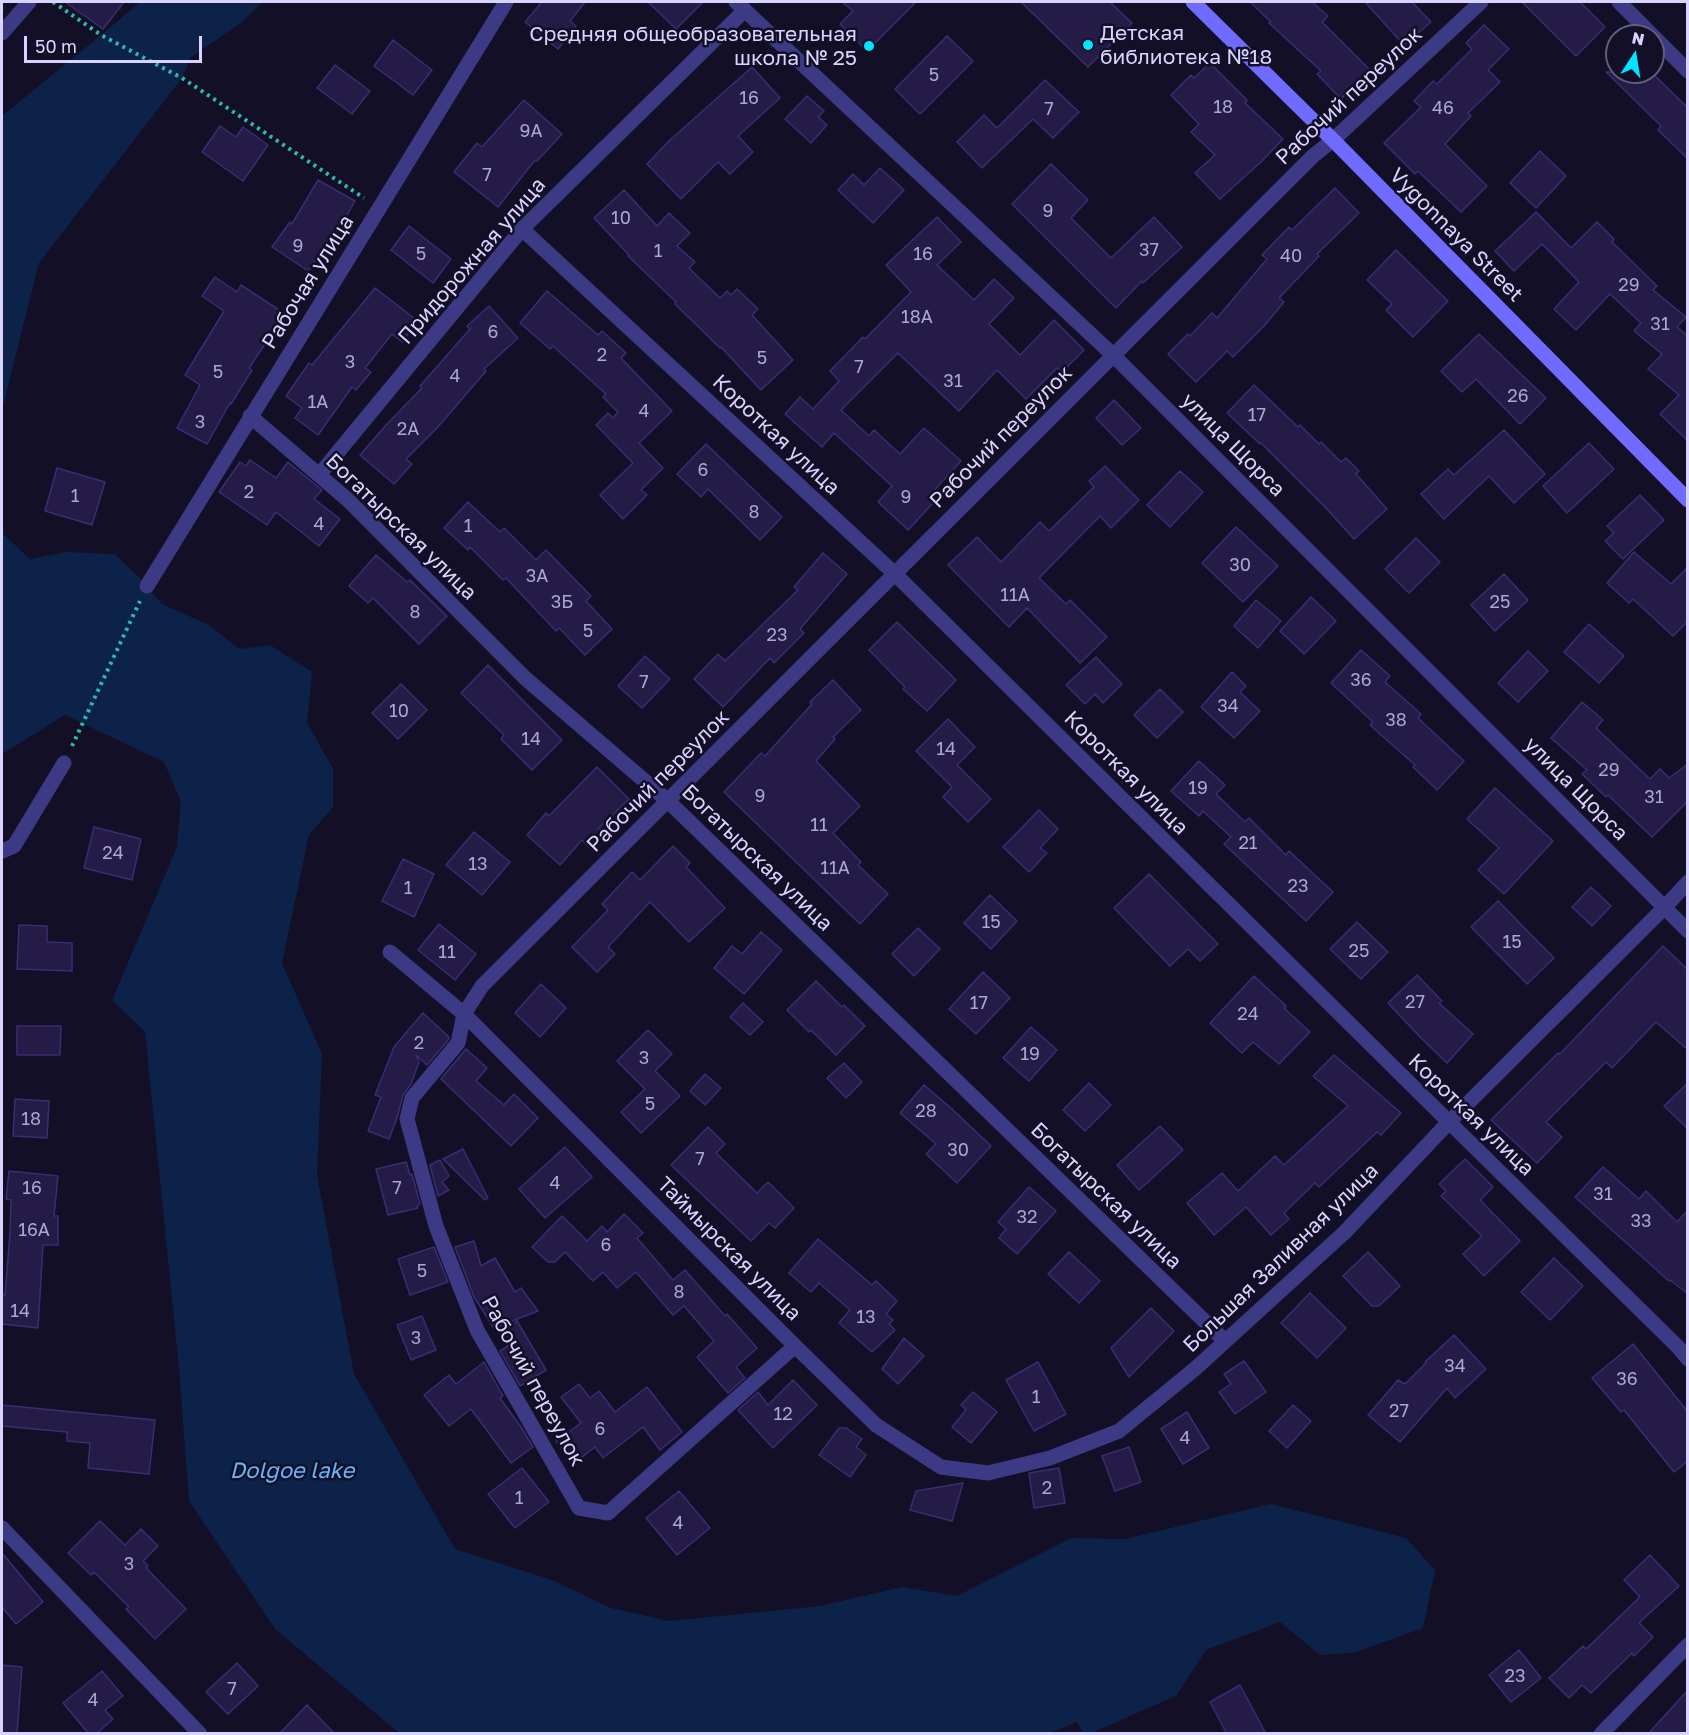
<!DOCTYPE html>
<meta charset="utf-8">
<style>
body{margin:0}
#map{position:relative;width:1689px;height:1735px;overflow:hidden;background:#130f26;font-family:"Golos Text",sans-serif}
canvas{display:block}
.frame{position:absolute;inset:0;border:3px solid #d9d4ff;pointer-events:none}
.north{position:absolute;left:1605px;top:24px;width:60px;height:60px;box-sizing:border-box;background:#130f26;border:2px solid #625e7d;border-radius:50%;rotate:12deg;font-size:16px;font-weight:700;line-height:24px;text-align:center;color:#d9d4ff}
.north::after{content:'';display:block;margin:auto;width:21px;height:27px;background:#00e5ff;clip-path:polygon(50% 0,100% 100%,50% 72%,0 100%)}
.scale{position:absolute;left:24px;top:36px;width:178px;height:27px;box-sizing:border-box;border:3px solid #d9d4ff;border-top:0;padding-left:8px;font-size:18px;line-height:21px;white-space:nowrap;color:#d9d4ff;-webkit-text-stroke:4px #130f26;paint-order:stroke}
</style>
<div id="map">
<canvas width="1689" height="1735"></canvas>
<div class="frame"></div>
<div class="north">N</div>
<div class="scale">50 m</div>
</div>
<script>
const g = document.querySelector('canvas').getContext('2d');
g.lineJoin = 'round';
function fillPath(path, color) { g.fillStyle = color; g.fill(path, 'evenodd'); }
const poly = rows => new Path2D(rows.map(r => 'M' + r).join(''));
function stroke(path, color, width, dash) { g.strokeStyle = color; g.lineWidth = width; g.lineCap = dash ? 'butt' : 'round'; g.setLineDash(dash || []); g.stroke(path); }
function label(font, color, halo, rows, align = 'center') {
  g.font = font + ' "Golos Text",sans-serif'; g.lineWidth = 5; g.setLineDash([]); g.textBaseline = 'middle'; g.strokeStyle = halo; g.fillStyle = color; for (const [text, x, y, turn = 0] of rows) {
    g.save(); g.translate(x, y); g.rotate((+turn || 0) * Math.PI / 180); g.textAlign = isNaN(turn) ? turn : align; if (halo) g.strokeText(text, 0, 0); g.fillText(text, 0, 0); g.restore();
  }
}
const water = poly([
 [140,2,263,2,242,22,191,57,182,78,39,263,2,410,2,116,101,35],
 [2,533,30,559,66,552,115,554,138,576,162,604,209,625,239,649,270,645,312,672,307,722,333,769,333,807,309,835,282,963,322,1054,317,1175,354,1374,455,1549,552,1580,611,1608,669,1621,820,1606,902,1587,957,1596,1071,1538,1125,1539,1270,1504,1406,1538,1435,1570,1423,1628,1353,1653,1320,1655,1280,1622,1206,1650,1176,1696,1091,1733,1083,1733,1077,1722,1052,1732,1036,1734,399,1733,275,1629,189,1501,179,1368,145,1032,112,1000,177,847,181,802,164,762,65,715,2,754]
]);
const building = poly([
 [65,2,124,2,103,29,65,2],
 [542,2,585,2,570,21,576,26,558,49,525,22,542,2],
 [648,2,703,2,676,29,648,2],
 [842,2,916,2,867,51,840,24,853,11,842,2],
 [1021,2,1110,2,1132,23,1088,67,1021,2],
 [1250,2,1312,2,1328,16,1322,22,1370,70,1341,99,1317,74,1321,71,1269,23,1271,22,1250,2],
 [1365,2,1412,2,1431,22,1404,45,1365,2],
 [1522,2,1580,2,1605,27,1576,56,1522,2],
 [1484,25,1509,49,1488,70,1500,82,1468,113,1471,116,1445,144,1487,186,1461,212,1418,171,1415,174,1384,143,1421,107,1414,101,1433,81,1437,84,1472,49,1466,43,1484,25],
 [947,36,973,61,920,114,895,89,947,36],
 [393,40,432,70,413,95,374,66,393,40],
 [1210,63,1247,100,1245,103,1283,139,1261,162,1220,199,1195,173,1215,155,1191,132,1199,124,1171,95,1191,75,1194,78,1210,63],
 [335,65,370,91,352,114,317,88,335,65],
 [752,67,780,98,738,136,753,152,730,174,718,162,681,199,647,164,669,141,752,67],
 [1606,72,1651,72,1688,108,1688,159,1658,130,1661,126,1606,72],
 [1045,80,1079,112,1053,138,1033,119,982,168,957,142,984,115,997,128,1045,80],
 [807,96,824,111,818,117,827,125,811,143,785,119,807,96],
 [524,100,562,134,537,161,535,160,498,207,454,172,477,143,482,147,524,100],
 [220,126,236,137,243,127,268,145,243,181,202,152,220,126],
 [1540,151,1566,176,1536,208,1510,183,1540,151],
 [1051,164,1088,200,1071,218,1111,258,1154,217,1182,247,1143,283,1142,281,1116,308,1012,204,1051,164],
 [880,168,904,190,873,223,838,190,853,174,864,185,880,168],
 [318,180,355,201,336,234,334,233,308,271,272,247,290,222,292,224,318,180],
 [1335,188,1359,213,1317,254,1319,256,1279,298,1284,302,1264,326,1233,357,1227,351,1196,382,1168,354,1188,334,1190,336,1212,313,1217,318,1267,259,1262,255,1289,227,1292,230,1335,188],
 [624,190,657,226,669,213,690,233,677,246,695,262,689,268,720,298,727,291,731,295,737,289,758,309,752,315,793,360,761,390,721,347,720,348,675,304,676,302,628,256,629,255,594,218,624,190],
 [1536,212,1571,248,1597,222,1614,239,1612,242,1657,286,1653,290,1686,317,1677,327,1688,336,1688,441,1660,414,1679,395,1648,369,1662,354,1634,331,1641,323,1610,294,1576,330,1554,309,1579,282,1542,244,1514,271,1495,251,1536,212],
 [937,217,961,242,937,265,974,300,994,279,1014,298,989,324,1020,355,1054,320,1084,350,1062,372,1057,368,1026,399,997,370,959,411,898,353,841,410,869,436,874,430,900,454,924,428,961,461,929,496,935,501,908,530,878,502,892,486,834,433,822,447,785,414,800,397,813,409,839,381,830,371,863,337,865,339,911,292,886,265,937,217],
 [409,226,451,259,433,283,391,250,409,226],
 [1396,250,1448,301,1413,337,1386,310,1392,304,1367,280,1396,250],
 [215,277,237,292,241,285,285,314,249,368,252,370,231,404,230,403,207,444,177,428,200,385,185,375,224,311,202,296,215,277],
 [375,288,418,321,402,342,392,334,365,368,371,372,356,390,352,387,318,435,295,418,302,408,286,396,309,363,312,365,375,288],
 [547,291,598,335,602,331,626,353,621,358,672,411,639,443,663,468,641,490,647,495,623,519,600,495,633,463,596,425,608,413,613,418,618,412,603,397,606,394,553,346,550,349,520,323,547,291],
 [489,306,518,338,484,369,486,371,437,428,406,459,412,464,394,484,360,455,386,425,422,388,420,386,470,329,467,326,489,306],
 [1479,334,1546,398,1520,424,1476,379,1462,392,1441,371,1479,334],
 [1254,385,1298,427,1300,425,1319,444,1321,442,1341,462,1346,458,1359,471,1356,474,1387,509,1354,539,1326,508,1261,443,1260,444,1227,413,1254,385],
 [1114,400,1141,428,1122,445,1096,418,1114,400],
 [1504,430,1545,474,1514,503,1489,476,1444,519,1421,494,1448,469,1454,475,1504,430],
 [1589,443,1614,469,1567,513,1543,486,1589,443],
 [706,444,782,517,760,540,708,489,701,497,677,474,706,444],
 [250,460,276,478,288,462,322,490,314,499,340,519,319,546,276,512,267,525,219,492,240,462,246,466,250,460],
 [1105,466,1139,500,1111,528,1100,516,1039,578,1066,604,1070,600,1107,637,1080,663,1027,608,1009,627,948,565,977,537,1001,562,1040,522,1049,531,1094,487,1089,481,1105,466],
 [57,468,105,482,92,525,45,511,57,468],
 [1180,471,1203,492,1170,527,1147,505,1180,471],
 [1640,495,1664,520,1623,559,1605,541,1614,533,1607,526,1640,495],
 [468,502,500,532,504,528,536,560,546,550,591,596,586,601,612,629,585,655,559,628,556,631,506,578,503,580,470,547,468,550,444,528,468,502],
 [1236,527,1278,566,1243,602,1202,563,1236,527],
 [1416,538,1440,562,1409,593,1385,569,1416,538],
 [1634,552,1671,584,1688,567,1688,621,1673,636,1633,599,1629,603,1607,583,1634,552],
 [823,553,847,574,800,629,804,633,774,663,770,658,723,707,694,679,718,654,725,661,798,590,794,587,823,553],
 [376,555,407,582,410,580,447,616,419,644,373,598,368,603,349,586,376,555],
 [1504,574,1528,600,1495,631,1471,605,1504,574],
 [1311,597,1336,621,1304,654,1280,631,1311,597],
 [1256,600,1281,621,1258,648,1234,626,1256,600],
 [897,622,956,680,927,711,903,689,905,687,869,650,897,622],
 [1589,624,1624,656,1599,683,1564,652,1589,624],
 [1361,650,1390,676,1385,682,1421,714,1418,718,1464,761,1437,790,1413,767,1415,765,1370,725,1373,722,1331,683,1361,650],
 [1528,651,1548,671,1518,702,1498,683,1528,651],
 [645,656,670,679,642,708,618,686,645,656],
 [1096,657,1122,684,1103,703,1095,694,1085,704,1066,685,1096,657],
 [488,665,562,740,532,770,501,739,504,735,461,693,488,665],
 [1232,672,1246,686,1240,692,1260,711,1234,738,1201,707,1232,672],
 [833,680,861,710,833,737,835,739,816,761,860,806,833,833,861,862,858,865,888,894,860,924,724,792,761,753,765,756,812,704,810,702,833,680],
 [401,684,427,710,398,739,372,713,401,684],
 [1160,689,1183,712,1157,738,1134,715,1160,689],
 [1582,702,1603,720,1596,728,1650,779,1660,769,1669,778,1688,764,1688,801,1652,837,1608,795,1606,797,1582,774,1587,770,1551,738,1582,702],
 [948,719,975,747,957,765,991,799,968,822,943,797,952,787,916,751,948,719],
 [1199,761,1225,785,1216,794,1245,822,1249,818,1286,855,1289,851,1333,892,1306,921,1224,844,1231,837,1203,811,1199,816,1171,791,1199,761],
 [597,767,629,799,598,829,603,834,589,847,582,840,560,865,527,835,546,813,549,816,597,767],
 [1495,788,1553,841,1504,894,1478,870,1499,848,1467,819,1495,788],
 [1039,810,1058,829,1040,848,1047,853,1029,872,1003,847,1039,810],
 [94,827,141,839,132,880,84,868,94,827],
 [474,832,510,862,482,895,446,865,474,832],
 [673,846,690,863,686,867,725,908,689,942,650,902,608,947,615,954,597,972,572,947,608,910,602,904,632,872,640,880,673,846],
 [403,859,434,874,414,917,382,901,403,859],
 [1149,874,1218,944,1200,961,1188,949,1170,966,1114,908,1149,874],
 [1591,887,1611,906,1592,926,1572,907,1591,887],
 [990,895,1017,921,991,949,964,923,990,895],
 [1498,901,1554,958,1527,984,1471,927,1498,901],
 [1357,922,1388,952,1361,979,1330,949,1357,922],
 [439,924,476,954,455,980,418,950,439,924],
 [19,925,47,926,47,942,72,943,72,971,17,969,19,925],
 [918,928,940,949,914,976,892,954,918,928],
 [761,932,782,950,744,994,714,968,732,946,742,954,761,932],
 [1663,946,1688,970,1688,1050,1656,1022,1612,1068,1606,1062,1546,1122,1562,1137,1537,1163,1491,1120,1558,1053,1560,1054,1663,946],
 [983,972,1010,998,976,1034,949,1009,983,972],
 [1417,975,1442,1001,1439,1003,1473,1034,1447,1063,1421,1038,1388,1003,1417,975],
 [1254,976,1286,1006,1284,1008,1310,1032,1279,1064,1253,1042,1242,1053,1210,1023,1254,976],
 [816,981,842,1007,844,1005,865,1026,836,1055,811,1030,809,1032,787,1010,816,981],
 [541,984,566,1008,540,1037,515,1013,541,984],
 [743,1003,763,1022,750,1035,730,1017,743,1003],
 [423,1013,449,1037,449,1039,427,1065,416,1055,419,1062,411,1084,403,1095,397,1118,389,1139,368,1131,381,1097,375,1095,394,1047,423,1013],
 [17,1026,61,1026,60,1055,17,1055,17,1026],
 [1031,1027,1057,1050,1029,1081,1003,1058,1031,1027],
 [648,1030,672,1054,655,1071,680,1096,641,1133,621,1112,645,1089,617,1061,648,1030],
 [466,1049,487,1068,476,1081,504,1105,514,1094,538,1118,511,1146,441,1079,466,1049],
 [1334,1055,1401,1113,1381,1135,1377,1132,1319,1187,1315,1183,1284,1213,1289,1219,1271,1235,1246,1207,1214,1235,1187,1203,1222,1173,1238,1191,1275,1156,1284,1165,1348,1106,1313,1076,1334,1055],
 [844,1063,862,1082,846,1098,827,1078,844,1063],
 [705,1074,721,1088,705,1105,690,1091,705,1074],
 [1089,1083,1111,1105,1085,1131,1063,1110,1089,1083],
 [1688,1083,1688,1129,1664,1106,1688,1083],
 [924,1085,952,1109,991,1146,957,1183,926,1154,936,1144,900,1113,924,1085],
 [15,1099,49,1101,47,1138,13,1136,15,1099],
 [1160,1126,1183,1150,1139,1190,1117,1165,1160,1126],
 [708,1127,725,1144,716,1153,757,1193,768,1182,794,1208,775,1228,769,1223,751,1241,671,1165,708,1127],
 [565,1147,592,1177,545,1218,519,1189,565,1147],
 [463,1149,488,1198,485,1200,443,1159,463,1149],
 [1465,1159,1493,1187,1480,1200,1520,1241,1484,1276,1463,1254,1482,1236,1441,1196,1446,1191,1439,1184,1465,1159],
 [440,1160,449,1176,442,1182,449,1190,438,1196,430,1165,440,1160],
 [406,1162,410,1175,412,1174,420,1204,417,1206,418,1208,388,1215,376,1169,406,1162],
 [1603,1167,1639,1199,1646,1191,1677,1222,1688,1210,1688,1294,1670,1280,1669,1281,1575,1197,1603,1167],
 [9,1171,58,1176,54,1216,58,1216,58,1245,43,1245,38,1328,2,1324,2,1295,5,1295,10,1233,11,1200,6,1199,9,1171],
 [1029,1187,1056,1211,1017,1254,999,1238,1006,1229,998,1222,1029,1187],
 [624,1214,643,1233,637,1238,673,1280,685,1270,725,1316,727,1314,757,1348,736,1367,745,1378,728,1393,697,1357,714,1341,684,1306,673,1315,636,1272,617,1288,603,1272,593,1281,565,1252,555,1262,548,1262,532,1247,562,1216,587,1241,602,1226,607,1232,624,1214],
 [818,1239,872,1285,876,1281,897,1301,886,1314,893,1320,889,1324,895,1330,872,1352,839,1323,850,1310,819,1283,811,1292,789,1273,818,1239],
 [474,1241,481,1266,495,1258,515,1292,521,1288,538,1311,494,1328,474,1297,455,1247,474,1241],
 [434,1247,448,1282,410,1295,398,1259,434,1247],
 [1069,1252,1100,1281,1079,1303,1048,1274,1069,1252],
 [1368,1252,1400,1286,1379,1306,1372,1306,1343,1276,1368,1252],
 [1554,1258,1583,1286,1550,1320,1521,1292,1554,1258],
 [1310,1293,1346,1328,1317,1358,1281,1323,1310,1293],
 [1151,1308,1174,1331,1129,1377,1111,1348,1151,1308],
 [422,1316,436,1350,411,1360,397,1325,422,1316],
 [517,1321,546,1370,520,1386,500,1351,508,1346,500,1335,517,1321],
 [1454,1335,1486,1369,1455,1398,1447,1388,1400,1442,1368,1415,1398,1380,1405,1384,1426,1363,1425,1362,1454,1335],
 [904,1338,924,1356,898,1384,882,1369,904,1338],
 [1633,1344,1688,1412,1688,1461,1674,1472,1624,1410,1621,1412,1592,1378,1633,1344],
 [1244,1361,1266,1392,1235,1414,1219,1392,1231,1384,1224,1374,1244,1361],
 [484,1362,503,1396,500,1398,521,1427,533,1447,511,1463,471,1409,449,1426,424,1395,449,1375,456,1384,484,1362],
 [1038,1362,1066,1414,1034,1431,1006,1380,1038,1362],
 [793,1380,817,1405,773,1448,738,1410,758,1392,768,1405,793,1380],
 [579,1384,590,1398,599,1391,615,1412,647,1387,682,1432,660,1450,643,1427,603,1458,595,1447,573,1464,556,1441,581,1423,561,1397,579,1384],
 [973,1392,997,1412,971,1443,952,1427,966,1410,961,1405,973,1392],
 [2,1405,155,1420,149,1474,88,1468,90,1443,67,1441,67,1432,2,1426,2,1405],
 [1293,1405,1311,1421,1287,1448,1269,1431,1293,1405],
 [1187,1412,1209,1448,1183,1464,1161,1429,1187,1412],
 [839,1428,846,1428,862,1439,856,1447,866,1455,850,1477,819,1455,839,1428],
 [1129,1447,1141,1482,1115,1491,1102,1456,1129,1447],
 [522,1468,549,1502,515,1528,488,1494,522,1468],
 [1059,1468,1065,1503,1034,1508,1029,1473,1059,1468],
 [963,1483,952,1521,910,1510,916,1491,963,1483],
 [679,1491,710,1528,677,1555,646,1518,679,1491],
 [100,1521,125,1545,141,1529,158,1546,143,1561,148,1566,146,1568,186,1609,155,1639,126,1609,129,1607,94,1572,91,1575,68,1553,100,1521],
 [2,1553,43,1602,16,1624,2,1607,2,1553],
 [1650,1555,1679,1586,1639,1623,1653,1637,1634,1656,1632,1653,1591,1693,1582,1685,1569,1698,1549,1678,1583,1646,1586,1649,1640,1597,1624,1580,1650,1555],
 [1519,1650,1541,1678,1511,1702,1489,1675,1519,1650],
 [237,1663,258,1686,228,1714,206,1692,237,1663],
 [2,1665,22,1667,17,1734,2,1734,2,1665],
 [102,1671,123,1696,105,1710,113,1719,96,1734,89,1734,63,1703,102,1671],
 [1240,1685,1266,1734,1227,1734,1210,1702,1240,1685],
 [1688,1690,1688,1734,1648,1734,1688,1690],
 [307,1705,335,1734,279,1734,307,1705]
]);
const path = poly([
 [53,2,101,35,182,78,364,198],
 [72,746,140,601]
]);
const street = poly([
 [736,2,1113,355,1688,931],
 [1619,2,1688,71],
 [2,33,29,2],
 [522,229,895,574,1449,1122,1678,1347,1688,1359],
 [250,416,348,500,525,678,668,801,1225,1341],
 [319,475,522,229,745,10],
 [147,586,506,2],
 [2,851,14,846,64,763],
 [390,952,464,1014,795,1346,876,1425,941,1467,988,1473,1050,1458,1119,1431,1196,1368,1345,1232,1449,1122,1664,908,1688,882],
 [795,1346,608,1513,579,1508,477,1330,436,1226,407,1119,412,1098,458,1043,464,1014,482,986,1313,156,1333,140,1481,2],
 [2,1528,200,1734],
 [1601,1734,1688,1645]
]);
const secondary = poly([
 [1193,2,1333,140,1688,500]
]);
const markers = [
 [1088,45,6,"#00e5ff"],
 [869,46,6,"#00e5ff"]
];
const numberNames = [
 ["5",934,75],
 ["16",749,98],
 ["18",1223,107],
 ["46",1443,108],
 ["7",1049,109],
 ["9А",531,131],
 ["7",487,175],
 ["9",1048,211],
 ["10",621,218],
 ["9",298,246],
 ["37",1149,250],
 ["1",658,251],
 ["5",421,254],
 ["16",923,254],
 ["40",1291,256],
 ["29",1629,285],
 ["18А",917,317],
 ["31",1660,324],
 ["6",493,332],
 ["2",602,355],
 ["5",762,358],
 ["3",350,362],
 ["7",859,367],
 ["5",218,372],
 ["4",455,376],
 ["31",953,381],
 ["26",1518,396],
 ["1А",318,402],
 ["4",644,411],
 ["17",1257,415],
 ["3",200,422],
 ["2А",408,429],
 ["6",703,470],
 ["2",249,492],
 ["1",75,496],
 ["9",906,497],
 ["8",754,512],
 ["4",319,524],
 ["1",468,526],
 ["30",1240,565],
 ["3А",537,576],
 ["11А",1015,595],
 ["3Б",562,602],
 ["25",1500,602],
 ["8",415,612],
 ["5",588,631],
 ["23",777,635],
 ["36",1361,680],
 ["7",644,682],
 ["34",1228,706],
 ["10",399,711],
 ["38",1396,720],
 ["14",531,739],
 ["14",946,749],
 ["29",1609,770],
 ["19",1198,788],
 ["9",760,796],
 ["31",1654,797],
 ["11",819,825],
 ["21",1248,843],
 ["24",113,853],
 ["13",478,864],
 ["11А",835,868],
 ["23",1298,886],
 ["1",408,888],
 ["15",991,922],
 ["15",1512,942],
 ["25",1359,951],
 ["11",447,952],
 ["27",1415,1002],
 ["17",979,1003],
 ["24",1248,1014],
 ["2",419,1043],
 ["19",1030,1054],
 ["3",644,1058],
 ["5",650,1104],
 ["28",926,1111],
 ["18",31,1119],
 ["30",958,1150],
 ["7",700,1159],
 ["4",555,1183],
 ["16",32,1188],
 ["7",397,1188],
 ["31",1603,1194],
 ["32",1027,1217],
 ["33",1641,1221],
 ["16А",34,1230],
 ["6",606,1245],
 ["5",422,1271],
 ["8",679,1292],
 ["14",20,1311],
 ["13",866,1317],
 ["3",416,1338],
 ["34",1455,1366],
 ["36",1627,1379],
 ["1",1036,1397],
 ["27",1399,1411],
 ["12",783,1414],
 ["6",600,1429],
 ["4",1185,1438],
 ["2",1047,1488],
 ["1",519,1498],
 ["4",678,1523],
 ["3",129,1564],
 ["23",1515,1676],
 ["7",232,1689],
 ["4",93,1700]
];
const poiNames = [
 ["Детская",1100,33],
 ["библиотека №18",1100,57],
 ["Средняя общеобразовательная",857,34,"right"],
 ["школа № 25",857,58,"right"]
];
const streetNames = [
 ["Рабочий переулок",1349,96,-43],
 ["Vygonnaya Street",1456,235,45],
 ["Придорожная улица",472,261,-49],
 ["Рабочая улица",308,282,-58],
 ["Короткая улица",776,435,43],
 ["Рабочий переулок",1001,437,-45],
 ["улица Щорса",1233,445,45],
 ["Богатырская улица",401,527,44],
 ["Короткая улица",1126,773,45],
 ["Рабочий переулок",658,781,-45],
 ["улица Щорса",1576,789,45],
 ["Богатырская улица",757,858,44],
 ["Короткая улица",1471,1115,44],
 ["Богатырская улица",1106,1196,44],
 ["Таймырская улица",729,1249,45],
 ["Большая Заливная улица",1281,1258,-44],
 ["Рабочий переулок",533,1381,61]
];
const waterNames = [
 ["Dolgoe lake",292,1471]
];
fillPath(water, '#0c2248');
fillPath(building, '#241b47');
stroke(building, '#3b2d73', 1.5);
stroke(path, '#2fb8b0', 4, [3, 4.5]);
stroke(street, '#3d3a85', 15);
stroke(secondary, '#6f6bff', 15);
for (const [x, y, r, color] of markers) { const dot = new Path2D(); dot.arc(x, y, r, 0, 2 * Math.PI); g.fillStyle = color; g.fill(dot); stroke(dot, '#130f26', 2); }
label('18px', '#aca6d1', null, numberNames);
label('21px', '#d9d4ff', '#130f26', poiNames, 'left');
label('21px', '#d9d4ff', '#130f26', streetNames);
label('italic 22px', '#62b6ff', '#130f26', waterNames);
</script>
